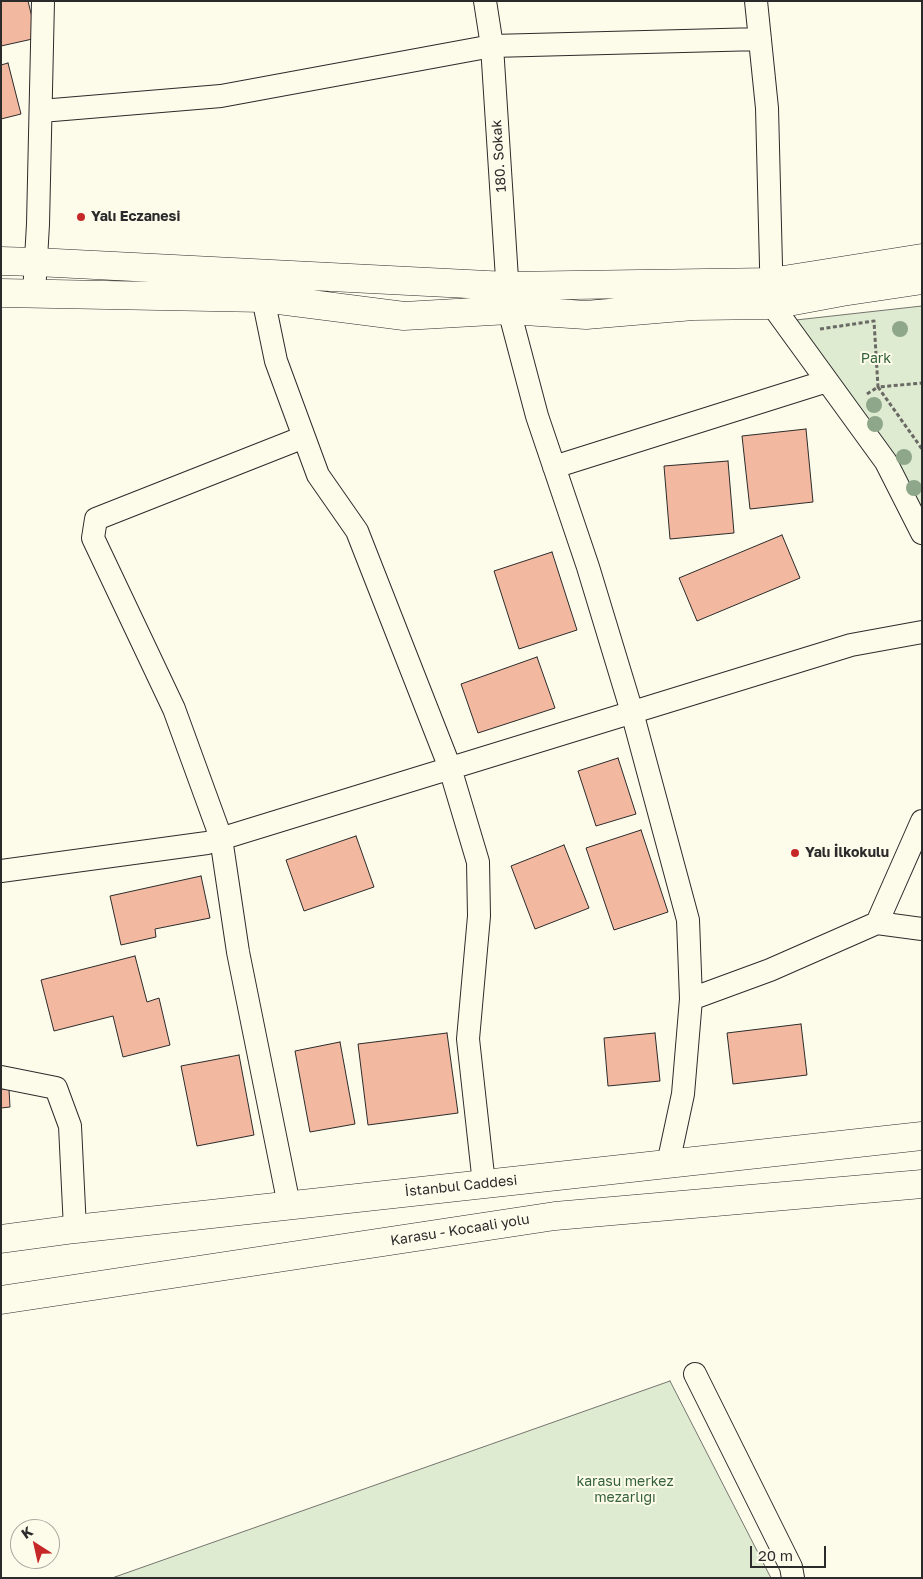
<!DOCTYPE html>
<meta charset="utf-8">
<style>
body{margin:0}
#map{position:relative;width:923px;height:1579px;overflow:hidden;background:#fdfbea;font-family:"Golos Text",sans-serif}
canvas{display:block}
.frame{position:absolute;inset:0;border:2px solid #2b2b2b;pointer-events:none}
.north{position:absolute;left:10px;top:1519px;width:50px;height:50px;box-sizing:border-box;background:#fdfbea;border:1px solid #a9a89e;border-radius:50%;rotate:325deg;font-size:14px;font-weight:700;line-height:20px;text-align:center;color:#2b2b2b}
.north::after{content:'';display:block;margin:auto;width:18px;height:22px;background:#c62828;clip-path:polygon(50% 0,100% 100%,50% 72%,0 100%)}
.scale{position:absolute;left:750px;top:1546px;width:76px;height:22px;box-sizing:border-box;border:2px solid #2b2b2b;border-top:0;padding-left:6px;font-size:15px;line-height:18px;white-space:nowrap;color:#2b2b2b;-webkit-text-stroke:4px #fdfbea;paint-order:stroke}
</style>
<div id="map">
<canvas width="923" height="1579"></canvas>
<div class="frame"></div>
<div class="north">K</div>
<div class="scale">20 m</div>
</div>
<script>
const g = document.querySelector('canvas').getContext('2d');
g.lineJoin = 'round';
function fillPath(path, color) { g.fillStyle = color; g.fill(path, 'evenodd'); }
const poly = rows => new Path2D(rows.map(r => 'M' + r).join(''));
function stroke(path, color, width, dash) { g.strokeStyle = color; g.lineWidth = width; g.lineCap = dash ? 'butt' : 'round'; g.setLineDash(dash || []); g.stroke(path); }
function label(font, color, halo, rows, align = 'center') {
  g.font = font + ' "Golos Text",sans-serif'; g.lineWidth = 4; g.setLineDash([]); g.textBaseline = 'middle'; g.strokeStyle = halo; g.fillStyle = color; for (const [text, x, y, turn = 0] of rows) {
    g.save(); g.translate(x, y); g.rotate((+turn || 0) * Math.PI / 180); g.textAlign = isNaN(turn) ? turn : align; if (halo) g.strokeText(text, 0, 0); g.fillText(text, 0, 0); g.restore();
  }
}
const green = poly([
 [922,306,922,515,796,320,922,306],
 [670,1381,771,1578,112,1578,670,1381]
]);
const building = poly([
 [1,1,28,1,37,38,1,46,1,1],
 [8,63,21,114,1,119,1,65,8,63],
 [806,429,813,502,750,509,742,436,806,429],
 [728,461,734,533,670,539,664,466,728,461],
 [782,535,800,578,697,621,679,578,782,535],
 [552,552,577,630,519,649,494,571,552,552],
 [537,657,555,708,478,733,461,684,537,657],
 [618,758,636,814,596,826,578,771,618,758],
 [641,830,668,912,614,930,586,848,641,830],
 [356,836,374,887,304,911,286,860,356,836],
 [564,845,589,908,535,929,511,866,564,845],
 [201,876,210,918,155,929,156,937,121,945,110,896,201,876],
 [135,956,147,1002,159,998,170,1045,123,1057,113,1016,54,1031,41,980,135,956],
 [801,1024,807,1075,733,1084,727,1033,801,1024],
 [447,1033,458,1113,368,1125,358,1044,447,1033],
 [655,1033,660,1081,608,1086,604,1038,655,1033],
 [340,1042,355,1124,310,1132,295,1051,340,1042],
 [239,1055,254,1135,197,1146,181,1066,239,1055],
 [1,1089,9,1089,10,1107,1,1108,1,1089]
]);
const path = poly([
 [820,329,874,321,878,387,922,383],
 [867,394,878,387,922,449]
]);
const minor = poly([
 [485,1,492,46,509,310,537,416,588,567,632,712,688,920,691,999,683,1094,668,1164],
 [756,1,767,108,772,305,886,462,922,533],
 [41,111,221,96,492,46,760,39],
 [34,294,38,224,43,1],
 [263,298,276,361,318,475,357,531,450,768,478,862,479,916,468,1039,484,1184],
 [554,467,827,381],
 [1,871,207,843,851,645,922,632],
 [877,923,922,929],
 [691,999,770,970,877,923,922,821],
 [1,1077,56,1088,70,1126,75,1229],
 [289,1205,238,952,221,838,174,709,93,538,96,519,304,437],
 [695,1374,791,1567,793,1578]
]);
const secondary = poly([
 [1,261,36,262,507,286,771,282,922,258],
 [1,293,263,298,404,316,509,310,586,315,693,306,772,305,842,292,922,280]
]);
const trunk = poly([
 [1,1239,75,1229,922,1136],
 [1,1300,555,1216,922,1184]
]);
const trees = [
 [900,329],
 [874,405],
 [875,424],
 [904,457],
 [914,488]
];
const markers = [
 [81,217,5,"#c62828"],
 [795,853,5,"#c62828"]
];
const streetNames = [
 ["180. Sokak",499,156,-94],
 ["İstanbul Caddesi",461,1186,-6],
 ["Karasu - Kocaali yolu",460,1230,-9]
];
const poiNames = [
 ["Yalı Eczanesi",91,217],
 ["Yalı İlkokulu",805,853]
];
const parkNames = [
 ["Park",876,359],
 ["karasu merkez",625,1482],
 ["mezarlığı",625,1498]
];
fillPath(green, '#deebd1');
stroke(green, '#74746e', 1);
fillPath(building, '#f2b8a0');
stroke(building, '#2b2b2b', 1);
stroke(minor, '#2b2b2b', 24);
stroke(secondary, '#2b2b2b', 29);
stroke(trunk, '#2b2b2b', 29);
stroke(path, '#6a6964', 3, [4, 2.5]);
stroke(minor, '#fdfbea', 22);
stroke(secondary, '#fdfbea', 28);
stroke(trunk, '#fdfbea', 28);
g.fillStyle = '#8ea78a';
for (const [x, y] of trees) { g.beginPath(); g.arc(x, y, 8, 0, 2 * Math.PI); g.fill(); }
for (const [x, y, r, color] of markers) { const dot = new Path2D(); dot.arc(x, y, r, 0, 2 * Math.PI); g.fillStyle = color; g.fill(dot); stroke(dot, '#fdfbea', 2); }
label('14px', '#2b2b2b', '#fdfbea', streetNames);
label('bold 14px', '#2b2b2b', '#fdfbea', poiNames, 'left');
label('14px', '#34623c', '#fdfbea', parkNames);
</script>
